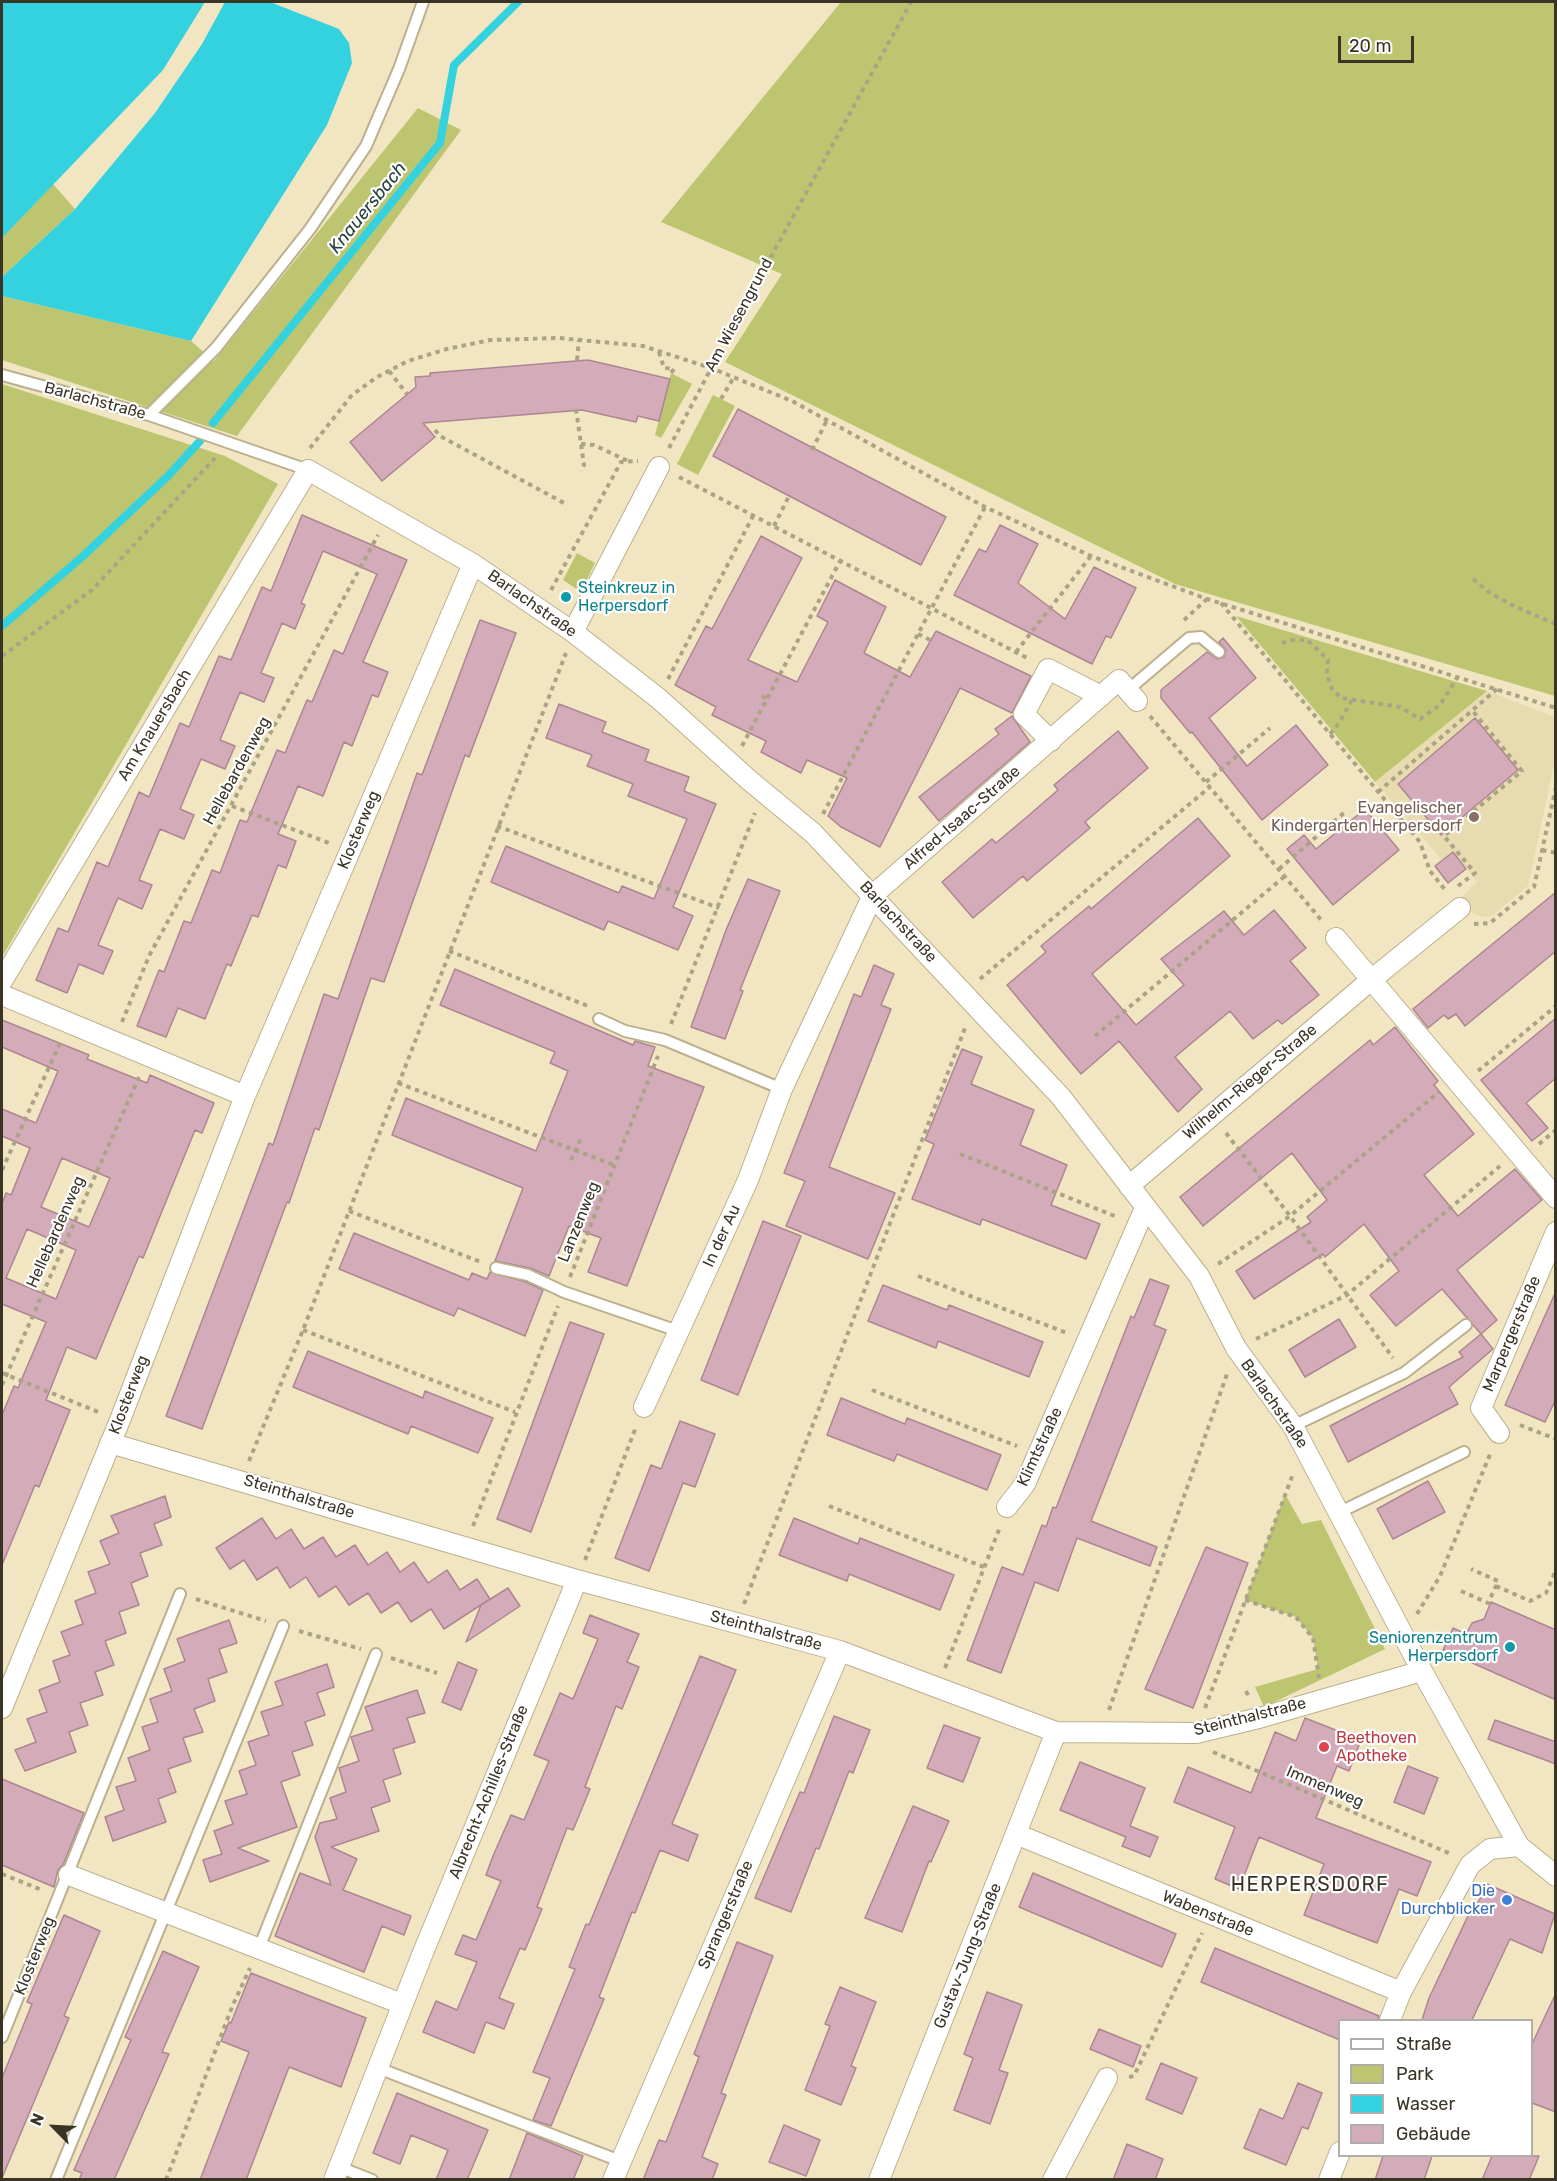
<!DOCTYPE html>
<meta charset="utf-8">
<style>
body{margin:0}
#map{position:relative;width:1557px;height:2181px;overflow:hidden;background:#f1e6c1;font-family:Rubik,sans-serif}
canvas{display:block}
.frame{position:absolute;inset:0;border:3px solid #393426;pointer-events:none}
.legend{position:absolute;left:1338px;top:2019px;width:195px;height:138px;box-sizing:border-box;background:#fff;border:2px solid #b0aea8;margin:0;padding:8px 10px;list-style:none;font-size:18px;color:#393426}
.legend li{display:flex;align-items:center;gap:12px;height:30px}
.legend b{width:30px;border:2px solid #b0aea8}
.north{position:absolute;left:24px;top:2097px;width:60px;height:60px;-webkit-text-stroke:4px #fff;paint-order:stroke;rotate:294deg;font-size:16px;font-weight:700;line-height:24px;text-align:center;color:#393426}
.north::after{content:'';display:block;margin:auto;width:21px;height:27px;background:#393426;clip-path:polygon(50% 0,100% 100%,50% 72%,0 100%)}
.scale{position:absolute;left:1338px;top:36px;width:76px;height:27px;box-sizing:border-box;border:3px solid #393426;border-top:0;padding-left:8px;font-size:18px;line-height:21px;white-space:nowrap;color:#393426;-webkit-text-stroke:4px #fff;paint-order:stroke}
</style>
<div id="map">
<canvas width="1557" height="2181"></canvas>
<div class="frame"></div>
<ul class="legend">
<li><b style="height:8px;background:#fff"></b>Straße</li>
<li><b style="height:16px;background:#bdc570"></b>Park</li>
<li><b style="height:16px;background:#34d2de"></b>Wasser</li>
<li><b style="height:16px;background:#d4acb9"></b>Gebäude</li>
</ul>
<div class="north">N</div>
<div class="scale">20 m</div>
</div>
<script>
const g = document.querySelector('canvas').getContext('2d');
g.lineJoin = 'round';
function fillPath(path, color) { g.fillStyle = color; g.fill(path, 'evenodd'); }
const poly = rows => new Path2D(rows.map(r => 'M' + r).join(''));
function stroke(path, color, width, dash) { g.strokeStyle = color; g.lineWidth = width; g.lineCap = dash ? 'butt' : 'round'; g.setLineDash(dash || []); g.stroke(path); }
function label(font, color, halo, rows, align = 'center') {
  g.font = font + ' Rubik,sans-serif'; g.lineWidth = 4.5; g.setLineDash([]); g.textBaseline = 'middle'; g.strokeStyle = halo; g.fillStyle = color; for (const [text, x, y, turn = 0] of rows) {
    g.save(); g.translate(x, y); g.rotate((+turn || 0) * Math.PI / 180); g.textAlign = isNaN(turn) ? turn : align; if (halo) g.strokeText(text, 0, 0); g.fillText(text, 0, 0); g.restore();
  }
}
const built = poly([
 [1487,691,1555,717,1555,760,1528,886,1492,916,1482,917,1473,913,1460,898,1477,882,1453,852,1442,860,1375,782]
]);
const green = poly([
 [841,2,1555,2,1555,696,1175,584,725,362,782,274,661,222],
 [418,108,461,130,237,436,2,360,2,296,191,341,214,361],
 [53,184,75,209,2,277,2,238],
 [671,373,692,384,661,438,655,435],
 [2,384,225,456,278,484,2,957],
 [713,395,735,406,698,475,677,464],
 [577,553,595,563,581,592,563,580],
 [1236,616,1487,691,1375,782],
 [1285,1494,1302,1524,1321,1520,1385,1649,1264,1707,1255,1687,1318,1669,1313,1638,1296,1617,1245,1600]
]);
const water = poly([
 [2,2,205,2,163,70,2,238],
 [225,2,270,2,339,29,349,43,352,63,327,125,191,341,2,296,2,277,75,209,155,113,202,44]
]);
const stream = poly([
 [213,423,440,143,454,65,518,2],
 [2,626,82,557,168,476,200,441]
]);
const building = poly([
 [588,360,670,379,659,421,638,416,636,422,582,410,423,423,435,437,382,481,350,442,416,387,415,377,430,376,430,373,588,360],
 [738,409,946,517,921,565,713,456,738,409],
 [302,515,407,560,363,662,388,672,378,697,372,695,352,746,344,742,323,796,298,786,278,834,296,841,286,868,278,865,258,917,252,915,231,966,227,964,205,1019,178,1008,166,1037,137,1026,159,970,164,972,184,921,191,923,212,870,220,873,240,820,247,822,277,750,285,753,307,700,312,702,334,650,343,654,377,574,323,551,301,603,305,605,295,629,282,623,261,673,274,678,264,702,240,692,220,740,235,746,225,769,201,759,180,809,194,815,184,839,160,829,139,880,152,885,142,909,118,898,98,945,113,951,103,974,79,964,67,993,36,980,58,928,68,932,97,862,108,867,139,792,149,797,180,723,189,727,219,656,231,660,262,587,271,591,302,515],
 [1000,525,1038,544,1018,583,1065,619,1094,567,1136,588,1111,638,1106,636,1092,664,954,595,979,549,986,552,1000,525],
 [761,536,802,558,748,660,797,682,828,622,817,616,835,580,886,607,864,653,910,677,936,631,1031,676,1012,713,960,688,880,847,841,827,828,816,847,778,807,760,801,773,761,752,766,741,712,715,716,707,675,685,706,626,712,629,761,536],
 [480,620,516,633,469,757,465,755,384,982,371,978,319,1130,315,1128,289,1203,287,1202,202,1429,166,1416,269,1143,273,1145,324,994,338,999,417,773,422,775,480,620],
 [1223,638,1256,678,1209,718,1247,766,1296,725,1328,765,1262,820,1192,732,1190,733,1161,698,1161,690,1207,652,1217,659,1224,657,1226,650,1219,642,1223,638],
 [559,704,606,722,602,732,649,750,645,761,689,777,684,791,716,804,673,907,693,916,678,950,608,921,604,930,491,882,506,846,619,893,622,886,654,899,687,819,628,796,633,784,587,766,592,755,546,738,559,704],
 [1012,716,1030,742,939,821,919,797,999,734,995,729,1012,716],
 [1475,718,1518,770,1441,835,1398,784,1475,718],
 [1118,731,1148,768,1085,822,1090,828,1059,854,1027,881,1023,876,973,918,942,882,992,839,996,843,1028,816,1058,790,1054,785,1118,731],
 [1365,809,1399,850,1333,905,1287,849,1304,835,1316,849,1365,809],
 [1198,818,1230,856,1092,974,1136,1025,1184,985,1161,959,1224,911,1244,935,1274,910,1306,948,1290,961,1319,995,1282,1024,1278,1020,1253,1039,1230,1011,1175,1057,1202,1089,1178,1112,1119,1041,1081,1074,1007,985,1046,952,1041,946,1089,906,1091,909,1198,818],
 [1453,852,1466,869,1448,883,1435,866,1453,852],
 [748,879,780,891,740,990,743,991,725,1039,691,1027,726,930,748,879],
 [1556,892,1556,951,1465,1026,1456,1014,1448,1019,1444,1015,1428,1028,1413,1009,1556,892],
 [874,965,894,974,881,1005,891,1009,829,1167,895,1193,868,1259,786,1226,805,1181,784,1173,854,994,861,997,874,965],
 [455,969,633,1045,635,1041,655,1047,648,1066,704,1087,627,1286,588,1272,601,1238,569,1226,549,1276,530,1268,495,1261,523,1188,392,1135,406,1098,536,1151,568,1071,550,1063,555,1052,440,1005,455,969],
 [1556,1018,1556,1078,1526,1103,1548,1128,1532,1141,1481,1080,1556,1018],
 [2,1020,89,1055,87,1059,147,1083,150,1075,214,1103,202,1133,195,1130,143,1258,139,1256,96,1359,67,1347,46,1400,70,1410,39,1487,35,1485,2,1565,2,1415,14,1386,18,1388,46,1322,2,1304,2,1204,6,1193,11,1195,30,1148,2,1136,2,1109,36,1123,58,1071,2,1047,2,1020],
 [62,1158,110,1178,89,1227,41,1207,62,1158],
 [27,1229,76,1250,56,1299,6,1278,27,1229],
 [1395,1027,1438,1081,1434,1085,1474,1134,1424,1175,1458,1216,1515,1169,1542,1200,1457,1270,1497,1320,1481,1334,1442,1289,1396,1326,1370,1295,1399,1271,1364,1224,1325,1257,1323,1254,1254,1299,1236,1271,1311,1222,1307,1217,1327,1200,1292,1153,1203,1226,1180,1197,1370,1040,1373,1045,1395,1027],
 [962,1049,982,1057,971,1084,1034,1110,1020,1145,1067,1165,1051,1205,1100,1224,1086,1259,982,1219,980,1225,912,1199,934,1144,925,1140,962,1049],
 [763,1221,801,1236,738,1395,701,1380,763,1221],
 [354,1233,469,1280,472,1273,487,1279,490,1272,526,1282,543,1290,525,1336,458,1308,454,1316,339,1269,354,1233],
 [1150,1279,1169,1286,1154,1325,1166,1330,1091,1521,1157,1547,1150,1566,1077,1538,1058,1591,1035,1582,1001,1673,967,1660,1002,1567,1023,1575,1042,1525,1046,1527,1053,1507,1056,1508,1131,1316,1134,1318,1150,1279],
 [883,1285,947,1310,949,1305,1043,1342,1029,1377,938,1341,936,1348,868,1321,883,1285],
 [1556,1291,1556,1399,1545,1422,1505,1405,1556,1291],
 [1339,1319,1356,1347,1305,1377,1289,1350,1339,1319],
 [570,1322,604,1334,531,1532,497,1519,570,1322],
 [1481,1334,1493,1349,1449,1387,1458,1404,1348,1462,1330,1426,1463,1357,1459,1352,1481,1334],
 [308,1351,423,1398,425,1391,493,1418,478,1453,411,1426,408,1434,293,1387,308,1351],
 [841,1398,905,1424,907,1418,1001,1455,987,1490,897,1454,894,1461,827,1435,841,1398],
 [680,1421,715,1434,695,1487,683,1483,649,1571,615,1558,651,1465,661,1469,680,1421],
 [1428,1481,1445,1512,1393,1539,1377,1509,1428,1481],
 [165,1496,171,1517,154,1524,162,1545,140,1553,148,1576,131,1583,139,1605,119,1612,126,1633,105,1641,114,1665,95,1672,103,1695,80,1703,88,1725,69,1732,76,1752,25,1771,15,1750,36,1742,27,1719,47,1712,39,1690,60,1682,53,1661,70,1655,61,1632,83,1624,75,1601,96,1593,88,1572,110,1564,100,1541,119,1533,111,1516,165,1496],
 [262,1518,276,1539,291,1529,304,1549,323,1537,336,1557,355,1545,368,1565,387,1552,400,1572,414,1562,428,1583,447,1570,460,1590,477,1579,490,1599,444,1629,431,1609,411,1622,398,1602,381,1613,368,1593,349,1605,336,1586,319,1597,306,1577,290,1588,277,1567,257,1580,244,1560,230,1569,216,1548,262,1518],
 [794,1518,858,1544,860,1538,954,1575,940,1610,849,1574,847,1581,779,1555,794,1518],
 [1206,1547,1248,1563,1193,1708,1145,1689,1206,1547],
 [508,1588,520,1606,466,1642,481,1605,508,1588],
 [1491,1602,1556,1630,1556,1700,1443,1650,1453,1628,1466,1634,1472,1623,1484,1619,1491,1602],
 [590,1615,639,1634,627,1662,639,1667,622,1709,616,1706,585,1787,590,1789,573,1830,567,1828,537,1907,542,1909,525,1950,520,1948,499,1998,514,2004,504,2029,486,2022,474,2053,423,2032,436,2001,457,2010,477,1962,455,1954,463,1935,476,1940,501,1881,486,1875,493,1856,511,1815,524,1820,549,1761,534,1755,560,1693,573,1699,598,1639,583,1633,590,1615],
 [229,1620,237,1643,219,1649,227,1672,208,1679,215,1701,194,1709,203,1732,183,1738,191,1761,168,1769,176,1792,158,1799,166,1822,113,1841,105,1817,124,1810,116,1787,136,1781,128,1758,150,1750,142,1727,158,1722,150,1699,172,1691,164,1669,185,1661,177,1639,229,1620],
 [700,1656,736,1670,672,1824,698,1835,688,1861,660,1850,635,1913,632,1912,599,1997,604,1999,551,2126,533,2120,550,2078,533,2072,575,1969,569,1967,586,1924,589,1925,700,1656],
 [458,1662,477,1670,461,1710,442,1702,458,1662],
 [327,1664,334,1687,317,1693,325,1715,305,1722,313,1745,292,1752,300,1775,281,1782,297,1827,238,1848,269,1861,210,1882,203,1860,222,1854,214,1831,233,1824,225,1801,247,1794,239,1771,256,1765,248,1742,269,1735,261,1712,283,1705,275,1682,327,1664],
 [417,1690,425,1713,407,1718,415,1742,393,1749,401,1774,383,1780,390,1801,371,1808,379,1831,331,1847,357,1859,343,1890,411,1916,404,1935,382,1926,364,1972,275,1936,300,1873,331,1885,315,1837,320,1823,337,1819,330,1798,346,1792,339,1768,359,1761,351,1737,373,1730,365,1707,417,1690],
 [834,1716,870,1730,853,1773,849,1771,819,1849,816,1848,791,1912,755,1898,800,1792,804,1793,834,1716],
 [1305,1718,1361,1740,1349,1771,1337,1766,1316,1818,1431,1862,1417,1896,1399,1889,1377,1943,1304,1915,1324,1864,1259,1837,1239,1889,1215,1879,1235,1827,1174,1802,1188,1767,1251,1793,1275,1732,1296,1741,1305,1718],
 [1495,1720,1556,1742,1556,1764,1488,1739,1495,1720],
 [944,1725,980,1738,963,1782,927,1768,944,1725],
 [1080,1762,1145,1788,1130,1826,1158,1837,1150,1857,1122,1846,1126,1837,1060,1810,1080,1762],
 [1408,1766,1438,1778,1424,1814,1394,1802,1408,1766],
 [2,1779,84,1813,63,1865,58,1870,54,1887,2,1865,2,1779],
 [913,1806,949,1821,931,1862,929,1861,902,1932,865,1918,913,1806],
 [1033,1873,1176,1934,1162,1967,1019,1907,1033,1873],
 [1487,1884,1555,1914,1542,1953,1510,1939,1472,2020,1422,2020,1429,1998,1475,1901,1478,1903,1487,1884],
 [64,1915,100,1931,64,2016,69,2018,2,2178,2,2078,32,2004,27,2002,64,1915],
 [737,1942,773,1956,721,2093,726,2095,702,2157,718,2164,712,2180,643,2180,659,2140,666,2142,699,2057,694,2054,737,1942],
 [1215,1948,1379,2016,1378,2020,1340,2020,1340,2040,1201,1982,1215,1948],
 [163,1951,199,1967,162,2052,169,2054,114,2180,79,2180,82,2173,74,2170,131,2040,125,2037,163,1951],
 [251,1973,366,2018,341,2087,289,2067,246,2180,200,2180,249,2052,221,2041,229,2022,231,2023,251,1973],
 [840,1987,876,2002,851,2066,856,2068,841,2105,805,2090,830,2026,825,2024,840,1987],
 [987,1992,1022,2005,999,2070,1008,2073,990,2124,954,2110,973,2058,964,2054,987,1992],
 [1556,1993,1556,2112,1532,2103,1532,2044,1556,1993],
 [1099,2029,1141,2046,1133,2067,1090,2049,1099,2029],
 [1161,2063,1197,2078,1182,2114,1146,2099,1161,2063],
 [1298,2083,1322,2093,1308,2129,1302,2127,1286,2165,1244,2148,1260,2109,1283,2119,1298,2083],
 [397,2093,488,2130,467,2180,436,2180,448,2150,411,2135,400,2164,373,2153,397,2093],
 [784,2125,820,2140,806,2176,769,2162,784,2125],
 [527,2133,583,2156,573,2180,509,2180,527,2133],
 [1127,2144,1163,2159,1155,2180,1113,2180,1127,2144],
 [1383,2156,1432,2156,1424,2180,1375,2180,1383,2156],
 [1492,2156,1539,2156,1529,2180,1482,2180,1492,2156]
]);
const path = poly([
 [659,352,664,368,674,369,671,373],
 [577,360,579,340],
 [389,371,407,394],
 [721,399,734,377],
 [576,409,584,465,581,471],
 [435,430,440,436,564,503],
 [581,444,594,445,628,461],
 [310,448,352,395,377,377,408,361,447,349,490,340,559,338,643,346,711,368,792,401,985,507,1091,556,1207,599,1556,708],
 [669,448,751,293,911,2],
 [812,450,827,420],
 [679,477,1029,659],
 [774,526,790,494],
 [1473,579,1490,593,1516,607,1556,624],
 [551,590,621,462,638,461],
 [1221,603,1420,842,1430,871,1446,891],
 [1184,620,1207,599],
 [918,634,930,640],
 [1282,643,1293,640,1307,640,1316,648,1328,660,1327,675,1332,689,1341,698,1400,707,1420,719,1440,705,1458,676],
 [1016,652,1091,556],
 [2,656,92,590,215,458],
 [668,679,753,516],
 [762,696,768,699],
 [1150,716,1322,921],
 [1330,734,1339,723,1352,700],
 [742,746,840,561],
 [1206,782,1270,728],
 [1378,792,1497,689],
 [232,806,329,843],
 [823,814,985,507],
 [497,826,719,908],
 [1542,850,1556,853],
 [1279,869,1345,812],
 [1458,886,1475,873,1444,836,1522,771,1472,710],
 [1474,924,1490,923,1534,887,1556,787],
 [449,951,588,1006],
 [980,979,1210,787],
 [122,1022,149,956,378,535],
 [671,1024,755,813],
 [1095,1036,1285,876],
 [1478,1071,1556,1006],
 [398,1083,614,1165],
 [1226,1133,1290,1216,1393,1358],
 [1539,1144,1556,1130],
 [960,1154,1117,1217],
 [571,1160,582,1136],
 [2,1170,61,1041],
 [349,1211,481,1262],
 [1218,1264,1290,1216,1439,1092],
 [918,1276,1067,1333],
 [570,1277,658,1056],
 [303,1330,515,1412],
 [1256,1339,1347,1295,1500,1166],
 [2,1373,101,1413],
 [2,1385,139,1077],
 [872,1390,1017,1446],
 [1520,1425,1556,1439],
 [249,1461,303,1330,566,653],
 [829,1506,984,1567],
 [473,1526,558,1306],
 [585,1560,636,1427],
 [1496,1586,1530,1601,1546,1593,1556,1570],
 [1461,1591,1488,1603,1496,1586,1498,1581,1471,1569],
 [196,1599,266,1621],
 [1245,1600,1296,1617,1313,1638,1319,1678],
 [744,1604,965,1028],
 [1417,1614,1440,1576,1491,1452],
 [299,1631,361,1649],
 [391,1658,437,1673],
 [945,1668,1000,1527],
 [1246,1691,1250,1699],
 [1205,1708,1293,1474],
 [1109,1710,1227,1374],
 [1213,1752,1451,1854],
 [2,1874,42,1890],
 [1129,2077,1134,2076,1202,1933],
 [166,2180,232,2007,250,1968]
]);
const service = poly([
 [2,375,149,415,308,470],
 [149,415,216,348,310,229,366,146,399,69,423,2],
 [1128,690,1189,638,1201,637,1219,652],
 [599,1019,625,1031,665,1040,782,1089],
 [496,1268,528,1275,564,1292,678,1331],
 [1293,1426,1404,1373,1466,1325],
 [1340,1512,1464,1452],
 [259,1948,376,1654],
 [2,2037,180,1594],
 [378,2068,620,2161],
 [339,2167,372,2180],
 [56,2180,283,1626]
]);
const minor = poly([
 [573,632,659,467],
 [1051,741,1024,714,1048,669,1101,696],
 [1336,938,1556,1198],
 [2,981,308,470,473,564,573,632,658,698,749,780,813,833,1061,1097,1199,1276,1236,1348,1293,1426,1422,1671,1519,1846,1556,1876],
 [2,995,245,1096],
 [1129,1186,1371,980,1460,908],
 [644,1407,748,1180,782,1089,873,895,1119,680,1137,701],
 [1499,1433,1481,1408,1556,1232],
 [110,1443,577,1580,840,1651,1056,1732,1196,1733,1259,1718,1422,1671],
 [1007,1507,1025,1484,1145,1208],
 [2,1708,120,1420,245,1096,473,564],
 [1016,1834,1401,1992],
 [69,1875,402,2004],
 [1390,2020,1401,1992,1470,1865,1490,1849,1519,1846],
 [334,2180,422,1955,577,1580],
 [613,2180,840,1651],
 [879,2180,1056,1732],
 [1053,2180,1107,2078],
 [1329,2180,1340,2152]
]);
const markers = [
 [566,597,6,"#0f9aa8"],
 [1474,817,6,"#8d6e63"],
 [1510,1647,6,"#0f9aa8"],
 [1324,1747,6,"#e0444e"],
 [1507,1900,6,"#3f7fe0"]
];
const streetNames = [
 ["Am Wiesengrund",739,315,-62],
 ["Barlachstraße",95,401,15],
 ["Barlachstraße",532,604,35],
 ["Am Knauersbach",155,725,-59],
 ["Hellebardenweg",237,771,-61],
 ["Alfred-Isaac-Straße",962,818,-41],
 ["Klosterweg",359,830,-67],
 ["Barlachstraße",898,922,47],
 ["Wilhelm-Rieger-Straße",1250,1082,-40],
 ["Lanzenweg",579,1222,-68],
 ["Hellebardenweg",56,1232,-66],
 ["In der Au",722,1236,-65],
 ["Marpergerstraße",1512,1334,-67],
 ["Klosterweg",129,1395,-69],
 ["Barlachstraße",1274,1404,55],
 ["Klimtstraße",1040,1447,-65],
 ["Steinthalstraße",299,1497,17],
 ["Steinthalstraße",766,1631,15],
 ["Steinthalstraße",1250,1717,-14],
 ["Immenweg",1325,1787,23],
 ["Albrecht-Achilles-Straße",489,1792,-68],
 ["Wabenstraße",1208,1914,22],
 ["Sprangerstraße",726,1915,-67],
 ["Klosterweg",35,1956,-68],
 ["Gustav-Jung-Straße",968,1956,-68]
];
const cultureNames = [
 ["Steinkreuz in",578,588],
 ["Herpersdorf",578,606],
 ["Seniorenzentrum",1498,1638,"right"],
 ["Herpersdorf",1498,1656,"right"]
];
const educationNames = [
 ["Evangelischer",1462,808],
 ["Kindergarten Herpersdorf",1462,826]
];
const healthNames = [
 ["Beethoven",1336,1738],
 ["Apotheke",1336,1756]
];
const shopNames = [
 ["Die",1495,1891],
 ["Durchblicker",1495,1909]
];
const waterNames = [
 ["Knauersbach",368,208,-51]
];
const quarterNames = [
 ["HERPERSDORF",1310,1885]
];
fillPath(built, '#e8dbaf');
fillPath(green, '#bdc570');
fillPath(water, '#34d2de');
stroke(stream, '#34d2de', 8);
fillPath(building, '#d4acb9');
stroke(building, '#ac8693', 1.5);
stroke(service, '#bbb08d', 14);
stroke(minor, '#bbb08d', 22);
stroke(path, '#aca387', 4, [4.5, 4.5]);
stroke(service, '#fff', 10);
stroke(minor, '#fff', 20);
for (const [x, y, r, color] of markers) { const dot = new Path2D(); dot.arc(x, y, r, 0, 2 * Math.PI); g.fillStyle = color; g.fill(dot); stroke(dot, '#fff', 2); }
label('16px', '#393426', '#fff', streetNames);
label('16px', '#0d838f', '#fff', cultureNames, 'left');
label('16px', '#785e54', '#fff', educationNames, 'right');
label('16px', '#be3a42', '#fff', healthNames, 'left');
label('16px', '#366cbe', '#fff', shopNames, 'right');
label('italic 18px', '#274042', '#fff', waterNames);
g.letterSpacing = '1.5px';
label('20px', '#393426', '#fff', quarterNames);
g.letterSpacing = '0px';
</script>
